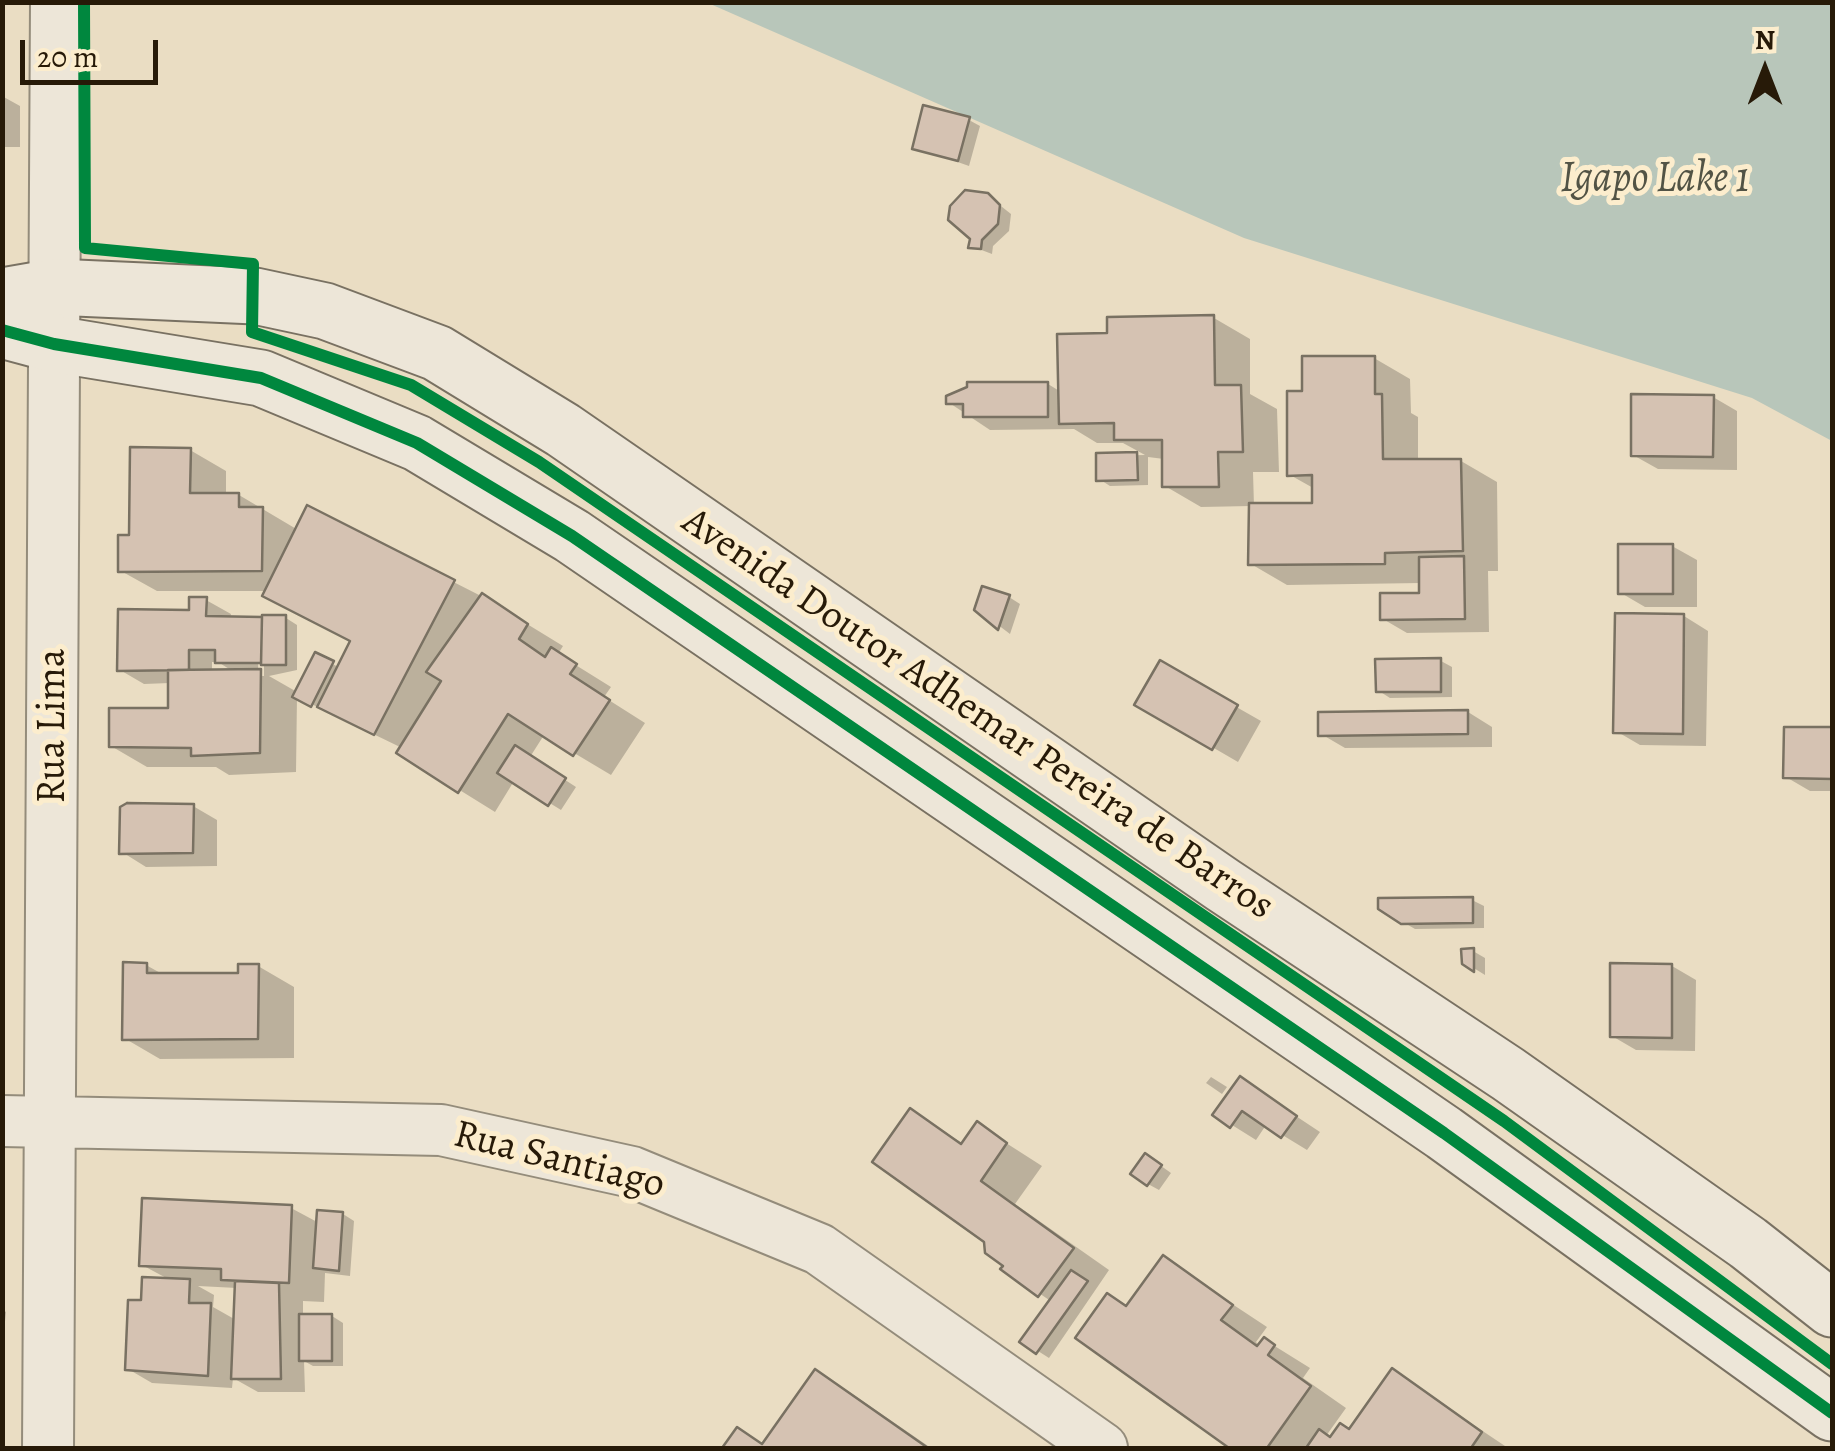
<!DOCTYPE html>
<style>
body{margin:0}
#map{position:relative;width:1835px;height:1451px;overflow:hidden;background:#eaddc3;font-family:Alegreya,serif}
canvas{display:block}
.frame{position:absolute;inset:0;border:5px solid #271a08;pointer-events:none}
.north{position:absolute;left:1715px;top:20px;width:100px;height:100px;-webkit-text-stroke:8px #fcedcd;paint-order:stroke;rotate:0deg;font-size:28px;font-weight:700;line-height:40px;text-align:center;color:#271a08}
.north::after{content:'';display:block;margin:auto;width:35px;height:45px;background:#271a08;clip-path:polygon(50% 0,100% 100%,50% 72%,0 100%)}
.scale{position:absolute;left:20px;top:40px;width:138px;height:45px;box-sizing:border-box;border:5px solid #271a08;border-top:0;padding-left:12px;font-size:30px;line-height:35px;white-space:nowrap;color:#271a08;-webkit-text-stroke:8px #fcedcd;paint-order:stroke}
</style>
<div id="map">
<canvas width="1835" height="1451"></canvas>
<div class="frame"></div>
<div class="north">N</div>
<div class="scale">20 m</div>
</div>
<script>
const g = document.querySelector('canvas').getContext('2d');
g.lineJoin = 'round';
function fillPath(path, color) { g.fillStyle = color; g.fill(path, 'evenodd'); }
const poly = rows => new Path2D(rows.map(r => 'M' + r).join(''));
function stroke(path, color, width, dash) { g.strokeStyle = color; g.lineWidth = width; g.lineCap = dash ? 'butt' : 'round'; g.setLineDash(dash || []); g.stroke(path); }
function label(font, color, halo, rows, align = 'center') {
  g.font = font + ' Alegreya,serif'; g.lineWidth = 10; g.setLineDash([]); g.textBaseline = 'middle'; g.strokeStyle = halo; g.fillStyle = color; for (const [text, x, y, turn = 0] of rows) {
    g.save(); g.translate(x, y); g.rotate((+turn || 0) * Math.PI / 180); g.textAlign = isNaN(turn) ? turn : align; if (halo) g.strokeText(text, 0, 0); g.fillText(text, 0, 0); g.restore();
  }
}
const water = poly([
 [708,3,1832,3,1832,441,1752,398,1244,238]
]);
const shadow = poly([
 [2,96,20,106,20,147,2,147],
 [969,120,980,126,969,166,915,147],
 [987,195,1011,214,1009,231,993,246,992,254,971,246],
 [1214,318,1250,339,1250,394,1277,409,1279,472,1253,472,1254,506,1315,505,1315,489,1290,475,1305,393,1374,358,1410,379,1411,413,1418,417,1418,461,1461,461,1497,482,1498,571,1488,571,1489,632,1407,633,1383,619,1421,595,1421,583,1287,585,1251,564,1251,506,1201,507,1165,486,1164,459,1148,457,1148,485,1110,486,1099,479,1099,456,1145,455,1123,443,1097,443,1074,429,990,430,948,402,1048,384,1061,392,1110,335],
 [1713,397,1737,411,1737,470,1658,469,1633,455],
 [190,450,226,471,226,495,239,495,298,530,308,508,483,597,563,646,558,654,611,687,604,697,645,723,611,775,544,735,530,757,576,787,561,810,514,781,495,812,400,753,400,747,297,697,296,772,229,775,216,767,147,767,111,746,170,711,170,683,144,684,120,670,206,600,231,614,230,619,259,619,258,676,264,676,264,618,286,618,297,625,297,670,269,676,297,692,316,655,340,668,353,642,267,591,157,591,121,571,131,538],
 [212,662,218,662,234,672,212,672],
 [1672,546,1697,560,1697,607,1645,607,1621,593],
 [1009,597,1020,604,1010,634,977,609],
 [1684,616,1708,631,1706,746,1640,745,1616,731],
 [1441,661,1452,667,1452,697,1390,698,1379,691],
 [1161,664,1261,721,1238,762,1138,704],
 [1468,712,1492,727,1492,747,1345,748,1321,734],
 [1787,729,1832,730,1832,791,1810,791,1786,777],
 [193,806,217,820,217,866,146,867,122,852],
 [1472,900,1484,906,1484,928,1415,929,1403,922],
 [1473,951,1485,958,1485,975,1464,962],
 [146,965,164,975,240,976,258,966,294,987,294,1058,160,1059,124,1038],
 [1672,966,1696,980,1695,1051,1636,1050,1612,1036],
 [1211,1077,1227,1087,1222,1094,1206,1083],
 [1240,1079,1320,1132,1307,1150,1266,1125,1256,1140,1216,1115],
 [911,1112,964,1144,978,1125,1042,1166,1015,1204,1109,1270,1049,1358,1038,1351,1052,1302,1004,1269,1006,1266],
 [1157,1163,1171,1173,1159,1190,1148,1184],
 [291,1208,319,1223,343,1214,354,1221,350,1276,325,1273,324,1302,303,1301,303,1316,332,1316,343,1323,343,1366,313,1366,304,1361,305,1392,258,1392,233,1378,232,1388,152,1383,128,1369,143,1302,170,1280,142,1265],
 [198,1286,237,1288,236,1320,213,1307,214,1295],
 [1164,1259,1267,1327,1256,1342,1260,1346,1265,1340,1310,1368,1303,1378,1346,1408,1326,1436,1332,1439,1350,1431,1393,1371,1508,1448,1234,1448,1079,1338,1128,1308],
 [2,1309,6,1312,2,1350],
 [815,1372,851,1393,931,1448,725,1448,738,1430,764,1445]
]);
const building = poly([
 [923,105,970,117,958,161,912,149,923,105],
 [965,190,988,193,1000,205,998,224,982,240,981,249,968,248,970,239,948,220,950,206,965,190],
 [1214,315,1215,385,1241,385,1243,452,1218,452,1219,487,1162,487,1162,440,1114,440,1114,423,1059,424,1057,334,1107,333,1107,317,1214,315],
 [1302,356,1375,356,1375,394,1382,394,1383,459,1461,459,1463,551,1385,553,1385,564,1248,565,1249,503,1312,503,1312,475,1287,476,1287,391,1302,391,1302,356],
 [967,382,1048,382,1048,417,963,417,963,404,946,404,946,396,967,387,967,382],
 [1631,394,1714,395,1713,457,1631,456,1631,394],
 [130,447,191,448,190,493,239,493,239,507,263,507,262,571,118,572,118,535,129,535,130,447],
 [1137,452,1138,480,1096,481,1096,453,1137,452],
 [307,505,455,580,374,735,317,707,350,641,262,596,307,505],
 [1618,544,1673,544,1673,594,1618,594,1618,544],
 [1464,556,1465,619,1380,620,1380,593,1419,593,1419,557,1464,556],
 [982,586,1010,595,998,630,974,610,982,586],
 [482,593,528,624,519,639,545,657,551,647,577,664,570,674,610,700,573,756,508,714,458,793,396,753,441,681,426,672,482,593],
 [189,597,207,597,206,616,262,617,261,663,215,663,215,650,189,650,189,670,117,671,118,609,189,610,189,597],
 [1615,613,1684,614,1683,734,1613,733,1615,613],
 [262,615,286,615,286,665,261,665,262,615],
 [315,652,334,661,311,707,292,697,315,652],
 [1441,658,1441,692,1376,692,1375,659,1441,658],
 [1160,660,1238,705,1212,750,1134,705,1160,660],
 [261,669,260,753,191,756,191,748,109,747,109,708,168,708,168,670,261,669],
 [1468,710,1468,734,1318,736,1318,712,1468,710],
 [1784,727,1832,727,1832,779,1783,778,1784,727],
 [515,745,566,778,548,806,497,773,515,745],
 [127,803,194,804,193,853,119,854,120,807,127,803],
 [1473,897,1473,923,1401,924,1378,909,1378,898,1473,897],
 [1474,948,1474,972,1462,964,1461,949,1474,948],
 [123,962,147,963,147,973,238,973,238,964,259,964,258,1039,122,1040,123,962],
 [1610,963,1672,964,1672,1038,1610,1037,1610,963],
 [1240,1076,1297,1116,1281,1138,1242,1111,1230,1128,1212,1115,1240,1076],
 [910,1108,961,1144,977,1121,1007,1143,981,1181,1074,1248,1038,1297,1000,1269,1003,1266,985,1253,984,1242,872,1162,910,1108],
 [1145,1153,1162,1165,1147,1186,1130,1174,1145,1153],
 [142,1198,292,1205,289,1283,221,1280,221,1269,139,1266,142,1198],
 [317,1210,343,1212,339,1271,313,1268,317,1210],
 [1163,1255,1233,1305,1221,1320,1257,1346,1264,1337,1275,1345,1268,1355,1311,1386,1267,1448,1229,1448,1075,1338,1107,1293,1126,1306,1163,1255],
 [1071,1270,1088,1281,1036,1354,1019,1342,1071,1270],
 [142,1277,190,1279,189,1303,211,1303,208,1376,125,1370,128,1300,141,1300,142,1277],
 [235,1281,279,1283,281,1379,231,1379,235,1281],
 [299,1314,332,1314,332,1361,299,1361,299,1314],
 [1392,1368,1482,1432,1471,1448,1306,1448,1319,1429,1330,1437,1340,1423,1349,1429,1392,1368],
 [815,1369,928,1448,722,1448,737,1427,762,1444,815,1369]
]);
const street = poly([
 [2,1121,441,1130,632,1172,819,1249,1102,1448],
 [48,1448,56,2]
]);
const secondary = poly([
 [2,296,54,287,255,296,325,311,437,353,563,430,1223,885,1508,1074,1748,1243,1832,1309],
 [2,330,54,344,261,378,417,443,572,536,1444,1133,1832,1413]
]);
const cycleway = poly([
 [84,2,85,248,253,264,252,332,411,385,539,462,1504,1121,1832,1364],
 [2,330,54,344,261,378,417,443,572,536,1444,1133,1832,1413]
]);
const streetNames = [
 ["Avenida Doutor Adhemar Pereira de Barros",977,715,34],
 ["Rua Lima",54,726,-90],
 ["Rua Santiago",559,1161,14]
];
const waterNames = [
 ["Igapo Lake 1",1655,180]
];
fillPath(water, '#b8c6ba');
fillPath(shadow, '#0003');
fillPath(building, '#d5c2b2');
stroke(building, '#797162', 2.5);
stroke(street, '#948c7b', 54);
stroke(secondary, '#797162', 59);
stroke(street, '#ede6d8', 50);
stroke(secondary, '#ede6d8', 55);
stroke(cycleway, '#00873e', 12);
label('40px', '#271a08', '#fcedcd', streetNames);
label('italic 42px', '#525345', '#fcedcd', waterNames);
</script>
